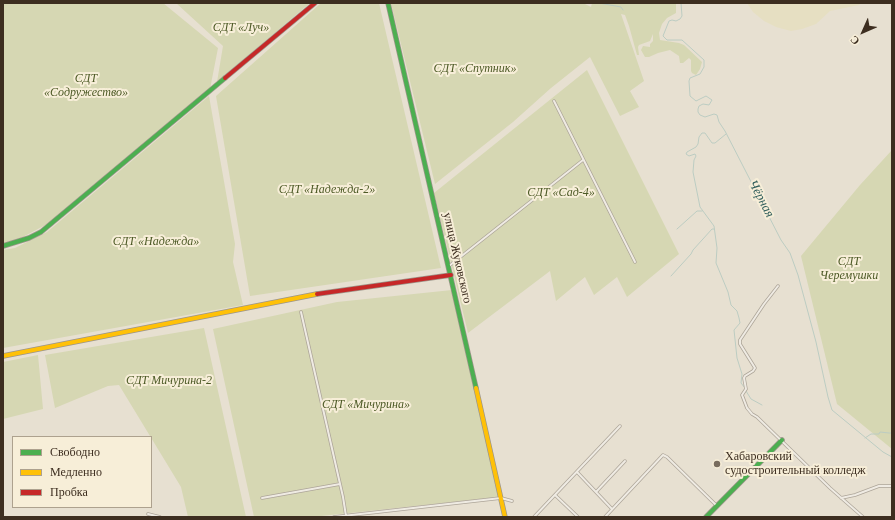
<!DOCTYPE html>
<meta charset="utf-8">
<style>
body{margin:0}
#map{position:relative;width:895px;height:520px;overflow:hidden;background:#e7e0d1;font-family:"Times New Roman",serif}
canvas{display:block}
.frame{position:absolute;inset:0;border:4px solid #3d2e20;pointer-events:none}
.legend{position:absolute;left:12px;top:436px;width:140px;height:72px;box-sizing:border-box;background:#f7eed8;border:1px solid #ada18e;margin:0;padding:5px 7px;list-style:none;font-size:12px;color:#3d2e20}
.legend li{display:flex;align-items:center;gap:8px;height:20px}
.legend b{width:20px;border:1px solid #ada18e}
.north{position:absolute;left:843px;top:12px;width:40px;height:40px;-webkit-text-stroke:3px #f7eed8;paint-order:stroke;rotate:225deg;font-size:11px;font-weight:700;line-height:16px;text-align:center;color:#3d2e20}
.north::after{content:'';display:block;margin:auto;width:14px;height:18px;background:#3d2e20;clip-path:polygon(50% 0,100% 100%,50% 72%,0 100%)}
</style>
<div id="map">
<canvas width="895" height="520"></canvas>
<div class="frame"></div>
<ul class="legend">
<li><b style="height:5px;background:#4caf50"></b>Свободно</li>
<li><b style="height:5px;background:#ffc107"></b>Медленно</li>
<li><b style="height:5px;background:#c62828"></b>Пробка</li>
</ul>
<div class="north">С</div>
</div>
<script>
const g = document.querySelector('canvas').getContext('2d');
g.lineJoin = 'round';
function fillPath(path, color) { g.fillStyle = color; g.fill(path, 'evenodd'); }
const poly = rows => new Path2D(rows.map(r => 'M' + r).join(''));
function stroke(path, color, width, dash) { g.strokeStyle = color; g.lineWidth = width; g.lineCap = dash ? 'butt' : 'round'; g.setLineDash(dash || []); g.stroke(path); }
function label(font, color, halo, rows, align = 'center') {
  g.font = font + ' "Times New Roman",serif'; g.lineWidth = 4; g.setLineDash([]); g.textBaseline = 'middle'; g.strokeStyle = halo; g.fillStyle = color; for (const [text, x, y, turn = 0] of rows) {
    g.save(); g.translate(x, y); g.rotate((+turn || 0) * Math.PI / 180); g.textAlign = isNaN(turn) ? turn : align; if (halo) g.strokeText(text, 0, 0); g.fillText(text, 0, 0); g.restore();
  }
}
const farmland = poly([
 [747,3,861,3,859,5,830,11,816,24,802,29,791,31,776,27,764,21,753,12]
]);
const green = poly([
 [3,3,163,3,218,48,210,89,55,220,19,239,3,244],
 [176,3,310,3,217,82,223,46],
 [321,3,379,3,441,268,250,296,216,96],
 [391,3,583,3,591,7,592,3,676,3,676,13,667,18,662,24,659,33,660,40,679,43,684,45,702,62,700,69,696,75,692,73,691,71,691,60,689,58,683,63,680,63,679,56,670,50,658,53,649,57,645,57,641,50,643,46,650,47,650,44,653,41,653,34,650,41,639,45,638,47,639,55,637,55,629,26,625,15,621,14,644,81,630,91,639,107,620,116,590,57,551,88,513,122,435,184],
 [587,70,679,254,627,297,617,277,594,295,585,277,556,301,550,271,468,333,434,193],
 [209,96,235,244,233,262,243,305,3,348,3,250,15,248,47,232],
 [892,150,892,449,837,404,801,256,860,185],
 [452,290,501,489,500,497,312,517,254,517,213,329,337,302],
 [204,328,246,517,188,517,181,487,119,385,108,386,55,408,45,355],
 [38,355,43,409,3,419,3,362]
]);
const stream = poly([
 [599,3,621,7,623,10],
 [681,3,682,16,680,19,676,21,672,20,669,21,663,36,667,40,682,40,704,60,704,67,700,74,690,78,689,81,690,96,696,101,706,96,712,100,709,105,703,104,699,106,698,109,698,112,700,115,705,117,714,114,717,115,719,122,725,131,781,240,790,253,798,275,816,342,828,397,832,410,883,452,892,457],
 [726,134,715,143,712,143,705,133,702,133,699,137,698,144,696,147,687,152,686,154,689,156,695,154,696,156,694,160,693,172,700,207,714,226,717,248,716,263,728,292,731,305,737,311,739,318,740,323,734,330,737,358,742,374,741,383,745,388],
 [677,229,697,211,702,211],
 [671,276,691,254,693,250,712,229,714,229],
 [746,391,751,399,762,405],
 [865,438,871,434,879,434,880,432,889,433,892,433]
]);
const street = poly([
 [554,101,635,262],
 [449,266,583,160],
 [778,286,764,304,740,340,740,344,755,368,753,371,745,376,744,378,746,389,742,395,747,408,752,414,757,417,830,488,863,517],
 [301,312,343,497,346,516],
 [577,472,612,509],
 [596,492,625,461],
 [555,495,578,517],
 [262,498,340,484],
 [841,498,855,495,879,486,892,486],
 [148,514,160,517],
 [334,517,501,498,512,501],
 [534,517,620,426],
 [605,517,663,455,667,457,717,506]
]);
const fast = poly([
 [388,3,476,388],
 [3,246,29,238,41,232,225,78],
 [706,517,782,440]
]);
const slow = poly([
 [3,356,317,294],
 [476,388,505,517]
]);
const jam = poly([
 [225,78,315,3],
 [317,294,451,275]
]);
const markers = [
 [717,464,4,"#786c5e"]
];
const parkNames = [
 ["СДТ «Луч»",241,28],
 ["СДТ «Спутник»",475,69],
 ["СДТ",86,79],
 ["«Содружество»",86,93],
 ["СДТ «Надежда-2»",327,190],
 ["СДТ «Сад-4»",561,193],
 ["СДТ «Надежда»",156,242],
 ["СДТ",849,262],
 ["Черемушки",849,276],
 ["СДТ Мичурина-2",169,381],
 ["СДТ «Мичурина»",366,405]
];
const streetNames = [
 ["улица Жуковского",457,258,77]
];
const poiNames = [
 ["Хабаровский",725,457],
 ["судостроительный колледж",725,471]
];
const waterNames = [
 ["Чёрная",761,199,62]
];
fillPath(farmland, '#e6dfc2');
fillPath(green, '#d6d7b3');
stroke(stream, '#bcccc2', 1);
stroke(street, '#ada599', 3.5);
stroke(fast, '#9c958a', 5.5);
stroke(slow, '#9c958a', 5.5);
stroke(jam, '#9c958a', 5.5);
stroke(street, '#efebe3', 2);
stroke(fast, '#4caf50', 4);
stroke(slow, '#ffc107', 4);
stroke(jam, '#c62828', 4);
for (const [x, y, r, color] of markers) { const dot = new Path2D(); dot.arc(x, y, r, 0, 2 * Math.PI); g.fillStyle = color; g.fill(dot); stroke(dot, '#f7eed8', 1.5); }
label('italic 12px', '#4d5a26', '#f7eed8', parkNames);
label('12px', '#3d2e20', '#f7eed8', streetNames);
label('12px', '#3d2e20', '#f7eed8', poiNames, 'left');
label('italic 13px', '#2f5d5a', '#f7eed8', waterNames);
</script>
